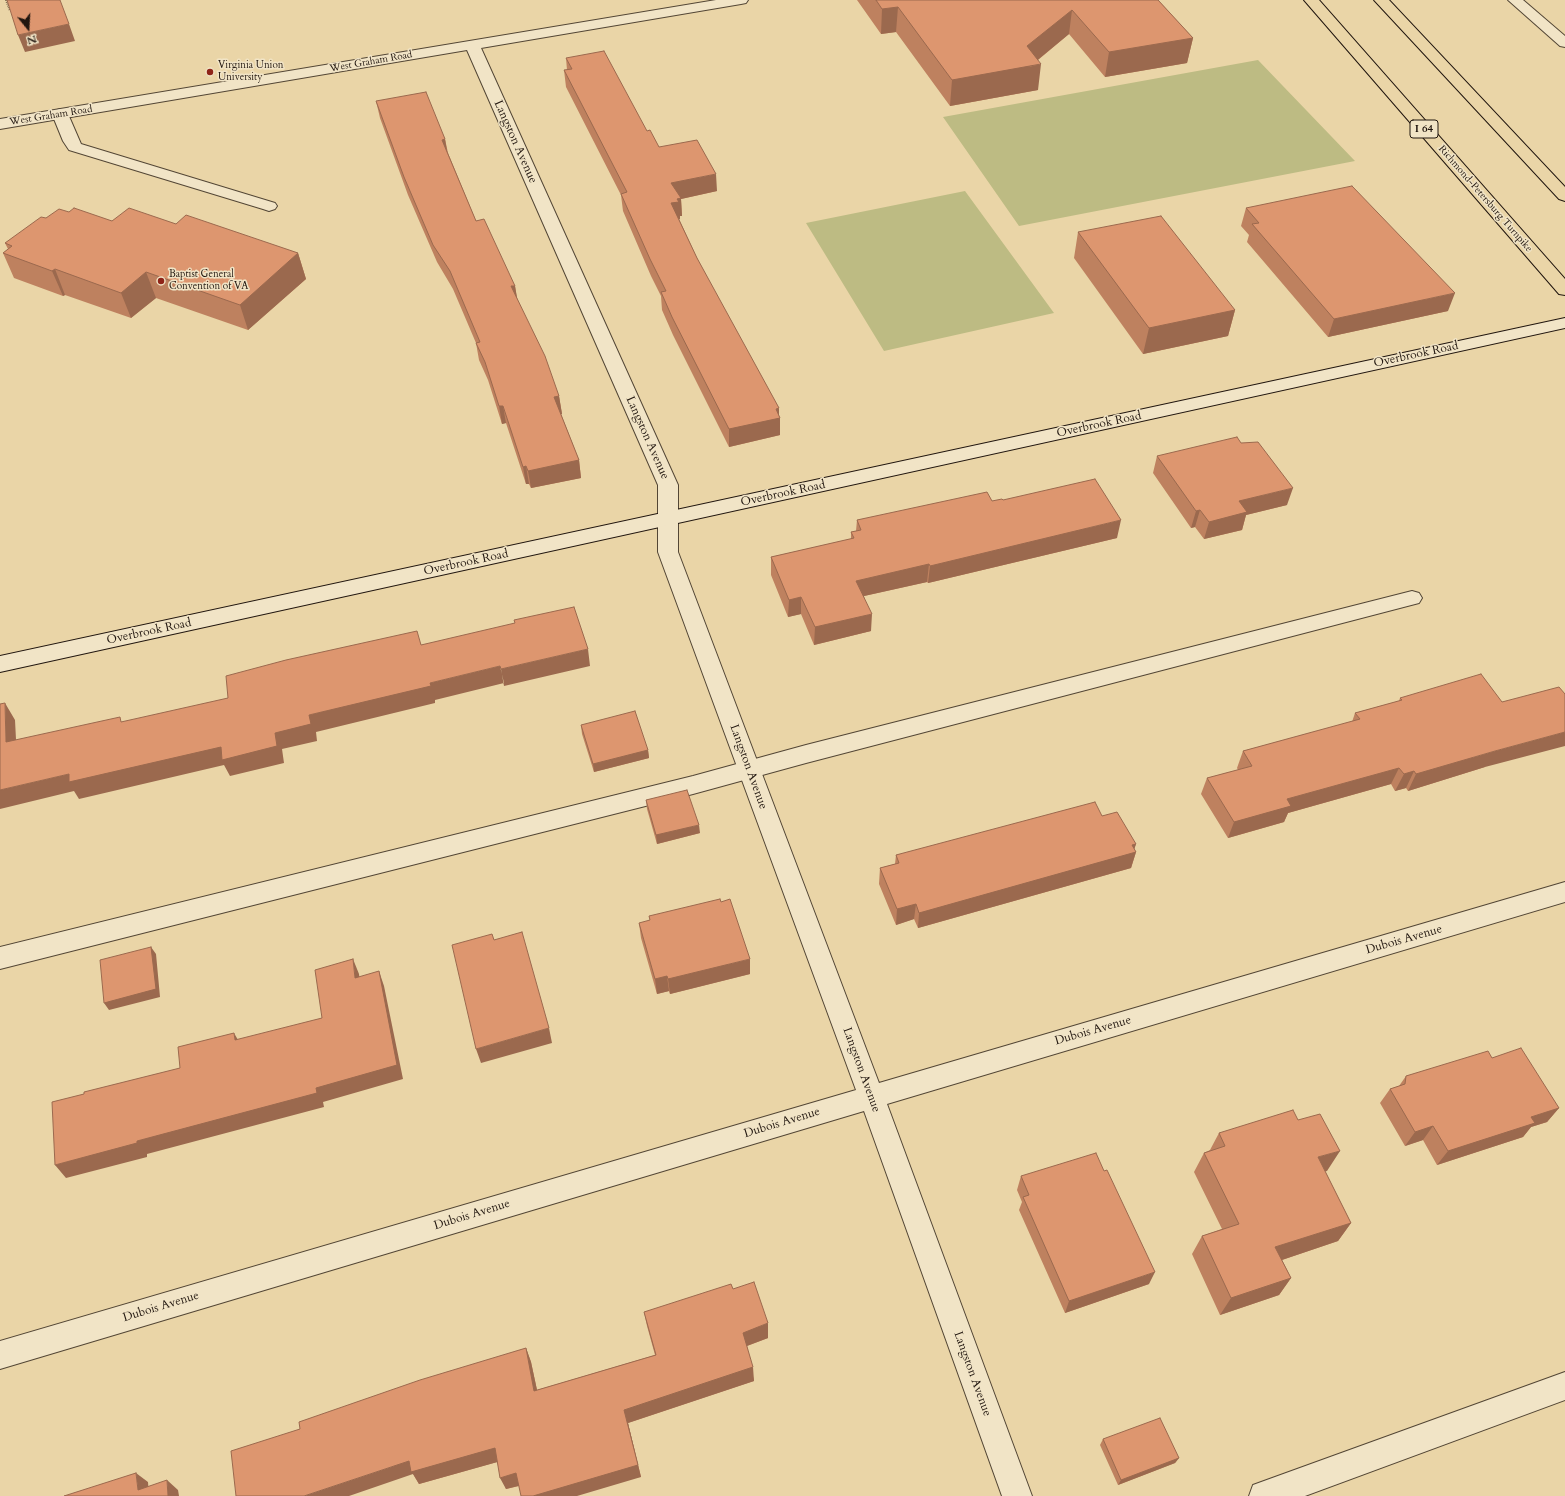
<!DOCTYPE html>
<style>
body{margin:0}
#map{position:relative;width:1565px;height:1496px;overflow:hidden;background:#ead5a7;font-family:Cardo,serif}
canvas{display:block}
.north{position:absolute;left:8px;top:8px;width:40px;height:40px;-webkit-text-stroke:3px #f1e4c6;paint-order:stroke;rotate:162deg;font-size:11px;font-weight:700;line-height:16px;text-align:center;color:#21160f}
.north::after{content:'';display:block;margin:auto;width:14px;height:18px;background:#21160f;clip-path:polygon(50% 0,100% 100%,50% 72%,0 100%)}
</style>
<div id="map">
<canvas width="1565" height="1496"></canvas>
<div class="north">N</div>
</div>
<script>
const g = document.querySelector('canvas').getContext('2d');
g.lineJoin = 'round';
function fillPath(path, color) { g.fillStyle = color; g.fill(path, 'evenodd'); }
const poly = rows => new Path2D(rows.map(r => 'M' + r).join(''));
function stroke(path, color, width, dash) { g.strokeStyle = color; g.lineWidth = width; g.lineCap = dash ? 'butt' : 'round'; g.setLineDash(dash || []); g.stroke(path); }
function label(font, color, halo, rows, align = 'center') {
  g.font = font + ' Cardo,serif'; g.lineWidth = 3; g.setLineDash([]); g.textBaseline = 'middle'; g.strokeStyle = halo; g.fillStyle = color; for (const [text, x, y, turn = 0] of rows) {
    g.save(); g.translate(x, y); g.rotate((+turn || 0) * Math.PI / 180); g.textAlign = isNaN(turn) ? turn : align; if (halo) g.strokeText(text, 0, 0); g.fillText(text, 0, 0); g.restore();
  }
}
const green = poly([
 [1258,60,1355,161,1019,226,943,117],
 [965,191,1054,313,884,351,806,223]
]);
const path = poly([
 [6,0,10,11]
]);
const lane = poly([
 [1508,0,1523,0,1565,36,1565,47,1560,46,1508,0],
 [60,109,65,111,68,114,81,144,275,203,277,206,275,209,269,211,263,209,69,150,63,141,52,114,55,111,60,109],
 [1412,591,1419,593,1422,598,1419,603,806,763,693,794,0,969,0,947,693,776,806,745,1412,591],
 [1565,1372,1565,1400,1305,1496,1249,1496,1253,1485,1264,1481,1565,1372]
]);
const street = poly([
 [716,0,748,0,746,3,741,4,481,48,678,485,678,552,879,1083,1565,882,1565,902,887,1104,1032,1496,1002,1496,864,1111,0,1369,0,1341,856,1090,658,552,658,485,467,50,0,129,0,119,716,0]
]);
const secondary = poly([
 [1565,318,1565,328,0,672,0,656,1565,318]
]);
const highway = poly([
 [1304,0,1319,0,1565,279,1565,295,1559,294,1304,0],
 [1374,0,1389,0,1565,187,1565,201,1559,199,1374,0]
]);
const wall = poly([
 [857,0,1158,0,1193,38,1187,63,1105,77,1069,34,1038,60,1038,90,950,106,896,32,881,34],
 [566,58,647,131,659,147,717,191,681,199,682,216,680,216,680,219,679,219,697,258,779,415,780,435,729,447,673,335,662,310,661,296,651,276,623,211,621,195,566,87,564,70,567,70],
 [376,101,445,139,448,153,476,221,515,286,517,299,559,396,562,414,561,414,579,460,581,478,531,488,529,484,526,484,506,423,502,424,488,380,479,360,476,343,453,289,437,262,408,195,380,118],
 [1246,208,1448,311,1328,337,1247,242,1249,235,1241,226],
 [69,212,112,221,176,224,298,253,306,279,248,330,156,298,131,318,65,295,63,296,14,278,3,253,8,249,5,243,46,218],
 [1078,232,1235,310,1228,336,1143,354,1074,258],
 [1157,456,1287,505,1246,515,1242,530,1204,539,1195,527,1191,528,1153,473],
 [1003,500,1117,538,928,583,927,582,864,596,871,631,814,645,801,614,788,617,771,575,771,557,851,539,851,532,856,531,857,520,992,501],
 [1400,698,1485,767,1408,791,1406,788,1395,791,1391,784,1288,813,1284,822,1228,838,1201,794,1207,778,1238,770,1237,768,1243,751,1352,722,1355,713,1399,701],
 [581,725,648,750,649,758,594,772,582,734],
 [646,800,700,833,657,844,647,809],
 [1102,816,1136,844,1134,849,1136,852,1131,868,918,928,914,919,896,925,879,884,880,868,895,864,896,855],
 [639,923,750,974,670,994,669,991,657,994,641,938],
 [1492,1058,1559,1108,1547,1122,1531,1127,1523,1137,1437,1165,1423,1140,1405,1146,1380,1103,1390,1089,1399,1086,1406,1076],
 [1219,1133,1327,1171,1325,1171,1351,1223,1338,1241,1282,1260,1291,1278,1279,1295,1220,1315,1192,1254,1202,1236,1222,1229,1194,1172,1204,1153,1210,1150],
 [1021,1176,1149,1284,1065,1313,1019,1210,1022,1202,1017,1190],
 [733,1289,768,1338,747,1346,754,1381,628,1423,641,1477,519,1486,506,1489,497,1462,419,1484,413,1474,300,1429,526,1348,531,1362,537,1390,655,1355,647,1326,644,1312],
 [1103,1439,1179,1458,1175,1463,1118,1485,1100,1445]
]);
const shadedWall = poly([
 [898,7,896,32,881,34,882,9],
 [1072,10,1069,34,1029,67,1041,64,1038,90,950,106,952,80,1027,46],
 [69,24,75,41,25,52,18,35],
 [1193,38,1187,63,1105,77,1109,52],
 [445,139,448,157,442,140],
 [716,174,717,191,681,199,682,216,680,216,680,219,672,221,671,203,671,183],
 [298,253,306,279,248,330,240,305],
 [55,269,65,295,63,296,52,271],
 [146,272,156,298,131,318,121,293],
 [511,286,515,286,518,303],
 [1455,293,1448,311,1328,337,1334,319],
 [1235,310,1228,336,1143,354,1149,328],
 [559,396,562,414,557,415,554,397],
 [499,406,503,406,506,423,502,424],
 [779,408,779,418,780,418,780,435,729,447,729,429],
 [579,460,581,478,531,488,528,471],
 [526,466,529,484,526,484,523,467],
 [1293,488,1287,505,1246,515,1242,530,1204,539,1209,522,1239,501],
 [1200,510,1195,527,1191,528,1196,511],
 [1121,520,1117,538,928,583,930,566],
 [929,564,927,582,855,598,856,581],
 [801,597,801,614,788,617,789,600],
 [872,614,871,631,814,645,815,627],
 [588,649,590,666,504,686,501,669],
 [500,666,504,683,435,700,435,703,316,732,317,741,282,749,284,763,230,776,224,765,79,799,74,791,0,809,0,790,69,774,275,733,309,715,430,683],
 [5,703,15,720,17,759,6,742],
 [1565,732,1565,746,1485,767,1408,791,1416,774,1495,751],
 [648,750,649,758,594,772,593,764],
 [1399,768,1391,784,1288,813,1284,822,1228,838,1234,822,1287,799],
 [1414,771,1406,788,1395,791,1404,774],
 [699,825,700,833,657,844,656,835],
 [1136,844,1133,853,1136,852,1131,868,918,928,919,913],
 [916,904,914,919,896,925,897,909],
 [151,947,156,954,160,997,109,1010,104,1003],
 [353,959,359,974,361,992,355,978],
 [750,959,750,974,670,994,668,979],
 [379,971,384,986,403,1079,323,1102,324,1107,147,1154,147,1157,66,1178,55,1165,316,1088],
 [667,976,669,991,657,994,655,979],
 [549,1028,552,1043,481,1063,476,1049],
 [234,1033,242,1047,235,1040],
 [1559,1108,1547,1122,1531,1127,1523,1137,1437,1165,1448,1151,1531,1117],
 [1433,1126,1423,1140,1405,1146,1415,1132],
 [1340,1151,1327,1171,1306,1177,1318,1157],
 [1351,1223,1338,1241,1264,1266,1275,1247],
 [1155,1272,1149,1284,1065,1313,1069,1301],
 [1291,1278,1279,1295,1220,1315,1231,1298],
 [768,1323,768,1338,744,1347,743,1333],
 [526,1348,531,1362,540,1404,534,1391],
 [753,1367,754,1381,628,1423,641,1477,577,1496,533,1496,624,1410],
 [495,1448,501,1461,419,1484,413,1474,349,1496,304,1496,409,1461],
 [1179,1458,1175,1463,1118,1485,1121,1480],
 [136,1473,148,1482,149,1496,138,1490],
 [516,1473,522,1485,506,1489,500,1478],
 [167,1480,178,1490,179,1496,168,1496]
]);
const building = poly([
 [7,0,60,0,69,24,18,35,7,0],
 [876,0,1158,0,1193,38,1109,52,1072,10,1027,46,1041,64,952,80,898,7,882,9,876,0],
 [604,51,647,131,650,130,659,147,697,140,716,174,671,183,681,198,677,199,679,202,671,203,697,258,779,408,776,409,780,418,729,429,672,317,661,292,666,291,650,259,621,194,627,192,564,70,572,69,566,58,604,51],
 [426,92,445,139,442,140,476,221,484,219,515,286,511,286,545,356,559,396,554,397,579,460,528,471,526,466,523,467,503,406,499,406,485,362,476,343,480,342,450,271,433,245,404,177,376,101,426,92],
 [1352,186,1455,293,1334,319,1252,224,1259,223,1246,208,1352,186],
 [74,208,112,221,129,208,176,224,186,215,298,253,240,305,146,272,121,293,55,269,52,271,3,253,12,246,5,243,41,217,46,218,59,209,69,212,74,208],
 [1161,216,1235,310,1149,328,1078,232,1161,216],
 [1237,437,1241,443,1258,442,1293,488,1239,501,1247,512,1209,522,1200,510,1196,511,1157,456,1237,437],
 [1095,479,1121,520,930,566,929,564,856,581,872,614,815,627,801,597,789,600,771,557,854,538,851,532,861,530,857,520,987,492,992,501,1002,499,1003,500,1095,479],
 [574,607,588,649,501,669,500,666,430,683,431,686,309,715,311,724,275,733,277,746,222,760,221,747,69,782,69,774,0,790,0,704,5,703,6,742,120,717,121,722,228,698,226,676,286,660,417,631,421,645,515,623,514,620,574,607],
 [1481,674,1502,702,1559,687,1565,694,1565,732,1495,751,1416,774,1414,771,1404,774,1399,768,1287,799,1291,806,1234,822,1207,778,1252,766,1243,751,1360,719,1355,713,1402,700,1400,698,1481,674],
 [635,711,648,750,593,764,581,725,635,711],
 [687,790,699,825,656,835,646,800,687,790],
 [1095,802,1102,816,1117,812,1136,844,1132,845,1136,852,919,913,916,904,897,909,880,868,899,863,896,855,1095,802],
 [720,899,721,902,730,899,750,959,668,979,667,976,655,979,639,923,650,920,649,916,720,899],
 [522,932,549,1028,476,1049,452,945,492,934,494,940,522,932],
 [151,947,156,989,104,1003,100,960,151,947],
 [353,959,355,978,379,971,397,1065,316,1088,317,1093,137,1141,137,1143,55,1165,52,1102,84,1094,84,1092,180,1068,178,1047,234,1033,235,1040,322,1018,315,970,353,959],
 [1521,1048,1559,1108,1531,1117,1535,1123,1448,1151,1433,1126,1415,1132,1390,1089,1405,1084,1406,1076,1488,1051,1492,1058,1521,1048],
 [1293,1110,1298,1120,1320,1114,1340,1151,1318,1157,1351,1223,1275,1247,1291,1278,1231,1298,1202,1236,1239,1224,1204,1153,1225,1146,1219,1133,1293,1110],
 [1096,1153,1104,1171,1107,1170,1155,1272,1069,1301,1023,1197,1029,1195,1021,1176,1096,1153],
 [754,1282,768,1323,743,1333,753,1367,624,1410,638,1465,533,1496,521,1496,516,1473,500,1478,495,1448,411,1472,409,1461,304,1496,236,1496,231,1451,300,1429,299,1422,420,1380,526,1348,534,1391,656,1355,644,1312,731,1284,733,1289,754,1282],
 [1160,1418,1179,1458,1121,1480,1103,1439,1160,1418],
 [136,1473,138,1490,167,1480,168,1496,64,1496,136,1473]
]);
const markers = [
 [210,72,4,"#8f2418"],
 [161,281,4,"#8f2418"]
];
const farStreetnames = [
 ["West Graham Road",371,62,-10],
 ["West Graham Road",51,116,-9],
 ["Richmond-Petersburg Turnpike",1485,199,49]
];
const farPoinames = [
 ["Virginia Union",218,66],
 ["University",218,78],
 ["Baptist General",169,275],
 ["Convention of VA",169,287]
];
const shields = [
 [1424,129,28]
];
const shieldNames = [
 ["I 64",1424,129]
];
const streetNames = [
 ["Langston Avenue",515,142,66],
 ["Overbrook Road",1416,355,-12],
 ["Overbrook Road",1099,425,-12],
 ["Langston Avenue",647,438,66],
 ["Overbrook Road",783,494,-12],
 ["Overbrook Road",466,563,-12],
 ["Overbrook Road",149,632,-12],
 ["Langston Avenue",748,767,70],
 ["Dubois Avenue",1404,940,-16],
 ["Dubois Avenue",1093,1031,-16],
 ["Langston Avenue",861,1070,70],
 ["Dubois Avenue",782,1123,-17],
 ["Dubois Avenue",472,1215,-17],
 ["Dubois Avenue",161,1307,-17],
 ["Langston Avenue",972,1374,70]
];
fillPath(green, '#bdbb83');
stroke(lane, '#534635', 2);
stroke(street, '#534635', 2);
stroke(secondary, '#21160f', 2);
stroke(highway, '#21160f', 2);
stroke(path, '#21160f', 2, [0.5, 1.5]);
fillPath(lane, '#f1e4c6');
fillPath(street, '#f1e4c6');
fillPath(secondary, '#f1e4c6');
fillPath(highway, '#ead5a7');
fillPath(wall, '#be815f');
fillPath(shadedWall, '#9b694e');
fillPath(building, '#dd966f');
stroke(building, '#9b694e', 1);
for (const [x, y, r, color] of markers) { const dot = new Path2D(); dot.arc(x, y, r, 0, 2 * Math.PI); g.fillStyle = color; g.fill(dot); stroke(dot, '#f1e4c6', 1.5); }
label('10px', '#21160f', '#f1e4c6', farStreetnames);
label('10px', '#21160f', '#f1e4c6', farPoinames, 'left');
for (const [x, y, w] of shields) { const box = new Path2D(); box.roundRect(x - w / 2, y - 9, w, 18, 3); g.fillStyle = '#f1e4c6'; g.fill(box); stroke(box, '#21160f', 1); }
label('bold 11px', '#21160f', null, shieldNames);
label('12px', '#21160f', '#f1e4c6', streetNames);
</script>
